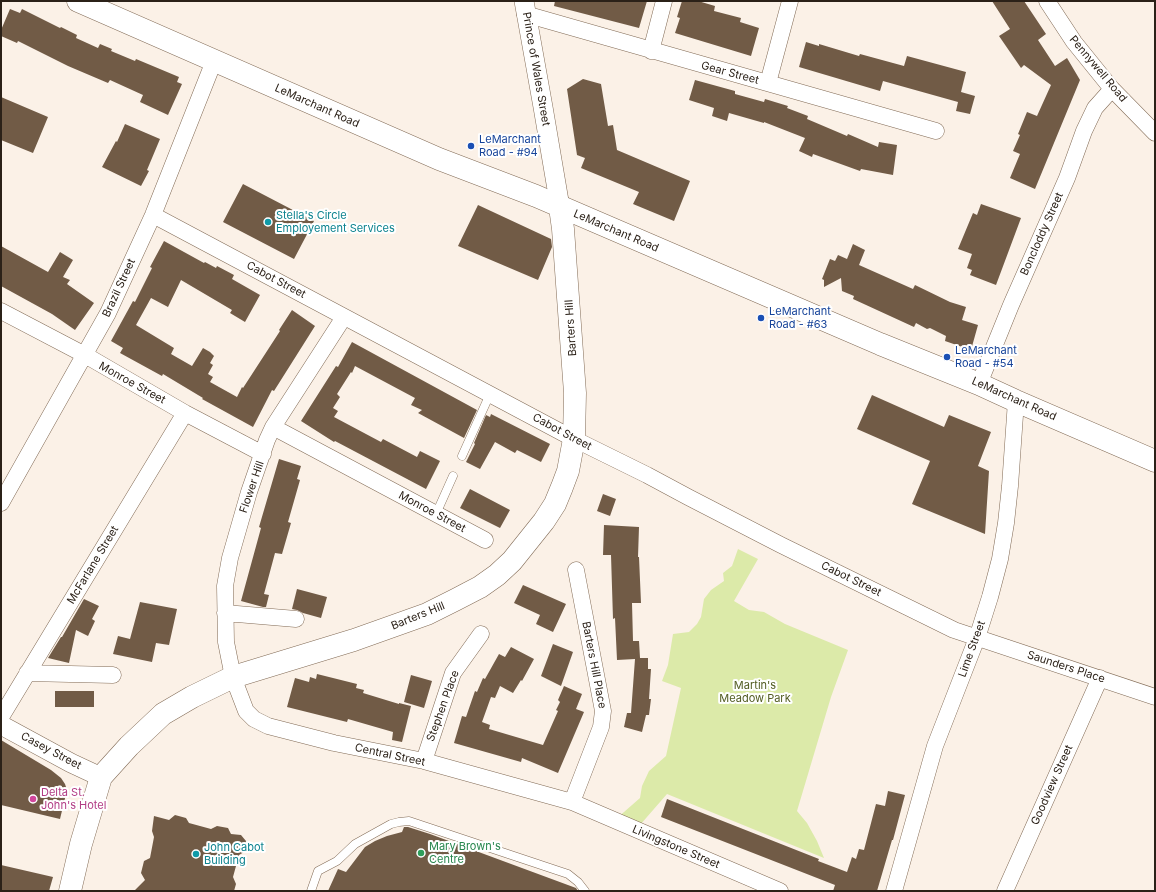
<!DOCTYPE html>
<style>
body{margin:0}
#map{position:relative;width:1156px;height:892px;overflow:hidden;background:#fbf1e7;font-family:Inter,sans-serif}
canvas{display:block}
.frame{position:absolute;inset:0;border:2px solid #2b2118;pointer-events:none}
</style>
<div id="map">
<canvas width="1156" height="892"></canvas>
<div class="frame"></div>
</div>
<script>
const g = document.querySelector('canvas').getContext('2d');
g.lineJoin = 'round';
function fillPath(path, color) { g.fillStyle = color; g.fill(path, 'evenodd'); }
const poly = rows => new Path2D(rows.map(r => 'M' + r).join(''));
function stroke(path, color, width, dash) { g.strokeStyle = color; g.lineWidth = width; g.lineCap = dash ? 'butt' : 'round'; g.setLineDash(dash || []); g.stroke(path); }
function label(font, color, halo, rows, align = 'center') {
  g.font = font + ' Inter,sans-serif'; g.lineWidth = 4; g.setLineDash([]); g.textBaseline = 'middle'; g.strokeStyle = halo; g.fillStyle = color; for (const [text, x, y, turn = 0] of rows) {
    g.save(); g.translate(x, y); g.rotate((+turn || 0) * Math.PI / 180); g.textAlign = isNaN(turn) ? turn : align; if (halo) g.strokeText(text, 0, 0); g.fillText(text, 0, 0); g.restore();
  }
}
const green = poly([
 [738,549,758,559,734,601,749,610,764,612,785,624,848,650,831,697,797,811,807,823,817,841,824,858,667,794,640,825,616,819,640,798,642,786,649,771,666,756,681,688,662,681,668,665,673,634,689,632,697,624,701,617,704,599,711,590,724,581,723,573,732,566]
]);
const building = poly([
 [555,1,647,1,639,28,554,6],
 [682,1,698,1,715,6,714,11,741,18,740,22,759,28,751,56,675,33,680,18,677,17],
 [992,1,1024,1,1046,34,1038,40,1055,66,1067,58,1080,80,1035,189,1010,178,1020,154,1013,151,1020,135,1018,134,1027,112,1037,116,1051,85,1024,65,1021,68,999,36,1010,29],
 [10,9,20,13,22,9,60,28,61,27,77,35,76,38,98,48,100,44,112,49,111,51,135,61,136,59,179,77,177,82,182,84,168,115,140,102,143,95,110,80,108,83,68,66,18,41,17,43,1,36,1,30],
 [806,42,819,46,819,44,859,56,860,54,904,66,907,56,966,72,961,92,975,96,970,114,956,111,958,102,883,81,880,91,799,67],
 [583,79,601,84,608,126,613,125,617,150,690,181,674,221,633,204,639,192,581,168,585,158,577,155,567,89],
 [695,80,735,91,735,94,764,102,765,99,788,106,787,108,808,116,807,119,847,136,848,134,878,147,879,142,897,145,893,175,861,169,860,171,813,154,812,157,799,151,805,138,764,122,764,123,729,113,727,121,712,116,714,108,689,100],
 [1,97,48,117,33,153,1,140],
 [125,124,160,139,147,170,149,171,141,186,102,167,116,141,117,142],
 [243,184,314,221,294,259,223,222],
 [981,204,1021,218,996,285,970,275,972,270,967,268,972,254,958,249,973,213,977,215],
 [478,205,551,239,552,247,538,280,458,246],
 [164,241,204,263,205,262,216,268,217,266,234,275,232,279,260,295,245,322,230,313,232,310,181,280,168,307,151,298,136,325,174,348,171,354,192,366,203,348,210,352,214,356,210,363,213,365,208,374,213,377,210,382,237,397,242,387,243,388,280,331,279,330,292,310,315,326,274,391,272,390,253,427,202,399,203,398,163,374,162,376,120,353,123,348,111,341,133,301,135,302,152,268,150,267],
 [853,244,865,250,859,265,913,289,915,285,950,302,966,307,962,320,978,325,971,350,945,341,946,336,930,328,927,329,916,323,914,327,853,299,854,296,842,291,841,278,824,287,824,280,822,279,830,259,835,261,838,255,847,259],
 [1,246,48,272,60,252,73,260,63,277,70,280,67,284,94,303,75,330,52,314,1,286],
 [352,342,477,410,464,438,418,413,422,410,411,405,415,398,355,366,352,373,351,372,337,394,340,397,333,408,338,411,334,417,381,442,383,439,417,457,420,451,440,461,426,489,335,441,334,442,301,421,336,366,338,367],
 [872,395,944,427,949,415,991,432,978,466,989,471,985,534,912,504,930,461,857,429],
 [491,414,550,444,541,462,517,450,515,453,495,442,480,469,466,462,475,444,474,443,486,415,490,417],
 [279,459,301,466,297,479,300,480,288,522,291,523,282,554,275,553,264,594,269,595,266,607,263,607,241,601,261,528,259,527],
 [470,489,510,510,500,528,460,508],
 [603,494,616,499,610,516,597,511],
 [604,525,639,527,638,557,639,557,641,603,632,603,633,641,639,641,640,658,648,658,648,669,651,669,649,699,651,699,649,715,646,715,642,732,624,727,627,713,631,713,635,659,617,660,615,618,613,619,611,555,603,555],
 [523,585,566,604,553,632,536,624,540,615,514,603],
 [297,589,327,597,321,618,303,613,297,610,292,609],
 [84,599,99,606,92,619,95,621,88,636,76,630,69,663,48,658,61,637,62,637],
 [140,602,177,609,169,645,156,643,152,662,113,654,118,636,130,639],
 [553,644,573,652,561,686,541,676],
 [511,647,534,659,522,681,521,680,513,693,500,686,495,698,491,697,482,722,490,725,489,729,543,745,558,711,556,710,560,702,558,700,564,686,582,694,576,709,584,712,558,773,522,758,521,762,454,743,462,716,466,717,475,691,477,692,483,678,485,679,499,654,505,657],
 [317,674,357,684,356,688,364,690,363,693,399,704,399,703,411,706,402,742,392,740,393,732,348,719,347,722,287,707,295,678,309,682,310,677,316,679],
 [411,675,432,681,424,708,404,702],
 [55,691,94,691,94,707,55,707],
 [1,740,51,770,61,778,65,784,67,790,60,819,1,805],
 [888,791,905,795,893,840,892,840,877,891,833,891,835,885,661,817,667,799,819,859,818,861,847,872,852,857,856,859,859,849,864,850,876,804,885,806],
 [175,815,186,818,189,823,211,829,217,826,228,828,231,834,241,835,246,841,244,852,239,855,233,877,236,884,234,891,134,891,145,880,141,873,144,861,150,858,154,837,152,831,154,816,169,820],
 [404,827,408,827,430,834,576,888,578,891,328,891,338,869,346,872,365,847,375,841,387,836,402,832],
 [1,865,53,877,49,891,1,891]
]);
const service = poly([
 [462,456,490,394],
 [436,514,453,476],
 [311,891,318,871,337,861,355,844,391,824,399,822,409,821,568,874,578,882,585,891]
]);
const minor = poly([
 [1047,1,1074,42,1112,89,1155,133],
 [525,14,936,131],
 [651,51,664,1],
 [768,83,790,1],
 [153,215,574,439,647,475,688,497,781,545,954,630,1155,697],
 [1,311,85,355,185,413,263,454],
 [344,317,273,427,267,440,249,492,230,558,225,586,226,642,233,677,246,711,254,719,268,726,334,743,424,761,572,802,780,891],
 [979,384,1011,305,1067,178,1084,131,1095,108,1112,89],
 [273,427,485,540],
 [1,503,108,313,153,215,214,61],
 [225,613,296,619],
 [27,673,113,675],
 [1,717,185,413],
 [424,761,453,673,481,634],
 [572,802,601,727,603,711,576,570],
 [894,891,935,746,977,638,990,597,1000,559,1006,523,1010,486,1016,401],
 [1005,891,1100,678]
]);
const tertiary = poly([
 [524,1,543,107,560,207],
 [1,725,71,763,101,777]
]);
const secondary = poly([
 [78,1,439,159,536,196,880,344,979,384,1016,401,1155,461],
 [70,891,81,844,101,777,129,746,163,714,192,697,233,677,354,640,427,614,455,600,480,587,497,575,512,561,544,521,555,504,562,487,568,471,574,439,575,393,563,229,560,207]
]);
const markers = [
 [471,146,4,"#1a4fb4"],
 [268,222,4,"#0f9aa8"],
 [761,318,4,"#1a4fb4"],
 [947,357,4,"#1a4fb4"],
 [33,799,4,"#d1479c"],
 [421,853,4,"#2e9e5b"],
 [196,854,4,"#0f9aa8"]
];
const streetNames = [
 ["Prince of Wales Street",536,69,80],
 ["Pennywell Road",1098,69,50],
 ["Gear Street",730,73,15],
 ["LeMarchant Road",317,106,24],
 ["LeMarchant Road",616,231,23],
 ["Boncloddy Street",1042,234,-66],
 ["Cabot Street",276,280,28],
 ["Brazil Street",119,288,-65],
 ["Barters Hill",571,328,-94],
 ["Monroe Street",132,383,29],
 ["LeMarchant Road",1014,399,24],
 ["Cabot Street",562,432,28],
 ["Flower Hill",252,487,-71],
 ["Monroe Street",432,512,28],
 ["McFarlane Street",93,565,-59],
 ["Cabot Street",851,579,26],
 ["Barters Hill",418,616,-22],
 ["Lime Street",972,649,-70],
 ["Barters Hill Place",594,665,79],
 ["Saunders Place",1066,667,18],
 ["Stephen Place",443,706,-70],
 ["Casey Street",51,751,28],
 ["Central Street",390,755,12],
 ["Goodview Street",1052,785,-66],
 ["Livingstone Street",676,847,23]
];
const transitNames = [
 ["LeMarchant",479,140],
 ["Road - #94",479,153],
 ["LeMarchant",769,312],
 ["Road - #63",769,325],
 ["LeMarchant",955,351],
 ["Road - #54",955,364]
];
const cultureNames = [
 ["Stella's Circle",276,216],
 ["Employement Services",276,229],
 ["John Cabot",204,848],
 ["Building",204,861]
];
const parkNames = [
 ["Martin's",755,686],
 ["Meadow Park",755,699]
];
const hotelNames = [
 ["Delta St.",41,793],
 ["John's Hotel",41,806]
];
const leisureNames = [
 ["Mary Brown's",429,847],
 ["Centre",429,860]
];
fillPath(green, '#dceaa9');
fillPath(building, '#715b46');
stroke(service, '#826b56', 9);
stroke(minor, '#826b56', 17);
stroke(tertiary, '#826b56', 20);
stroke(secondary, '#826b56', 23);
stroke(service, '#fff', 8);
stroke(minor, '#fff', 16);
stroke(tertiary, '#fff', 19);
stroke(secondary, '#fff', 22);
for (const [x, y, r, color] of markers) { const dot = new Path2D(); dot.arc(x, y, r, 0, 2 * Math.PI); g.fillStyle = color; g.fill(dot); stroke(dot, '#fff', 1.5); }
label('11px', '#2b2118', '#fff', streetNames);
label('11px', '#164399', '#fff', transitNames, 'left');
label('11px', '#0d838f', '#fff', cultureNames, 'left');
label('11px', '#525c22', '#fff', parkNames);
label('11px', '#b23c85', '#fff', hotelNames, 'left');
label('11px', '#27864d', '#fff', leisureNames, 'left');
</script>
